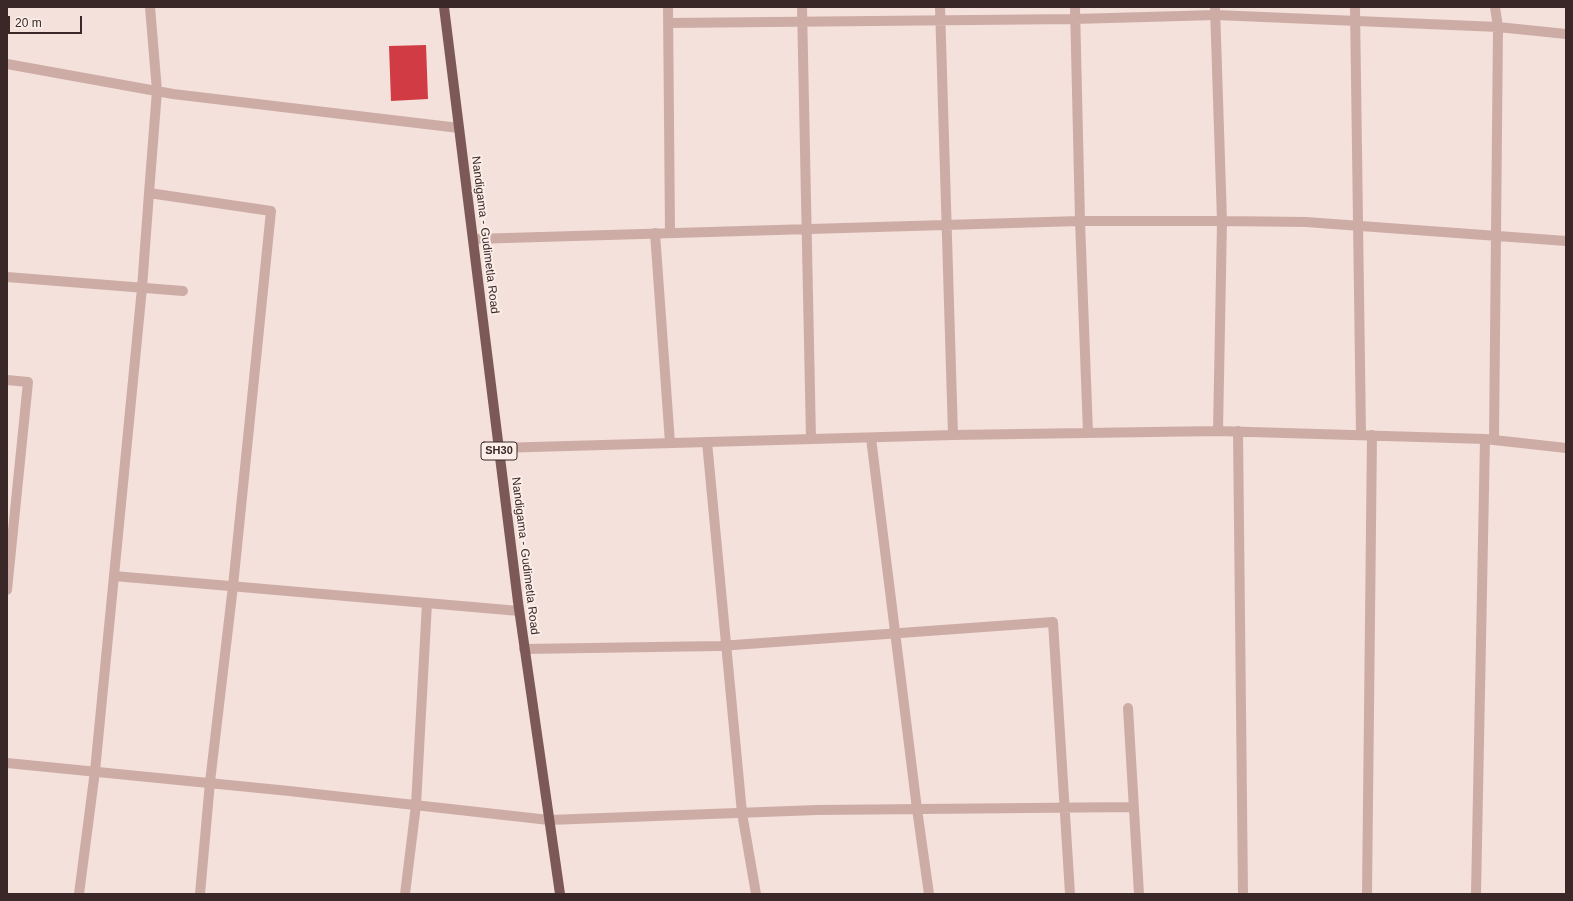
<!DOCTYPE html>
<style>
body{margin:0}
#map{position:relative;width:1573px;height:901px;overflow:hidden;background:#f4e1db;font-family:Arial,sans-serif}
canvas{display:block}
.frame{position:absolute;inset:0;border:8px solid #392827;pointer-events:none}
.scale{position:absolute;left:8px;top:16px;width:74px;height:18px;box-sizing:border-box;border:2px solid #392827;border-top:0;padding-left:5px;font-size:12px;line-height:14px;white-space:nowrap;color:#392827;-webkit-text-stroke:3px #fbede8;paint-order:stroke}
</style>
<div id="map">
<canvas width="1573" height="901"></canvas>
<div class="frame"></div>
<div class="scale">20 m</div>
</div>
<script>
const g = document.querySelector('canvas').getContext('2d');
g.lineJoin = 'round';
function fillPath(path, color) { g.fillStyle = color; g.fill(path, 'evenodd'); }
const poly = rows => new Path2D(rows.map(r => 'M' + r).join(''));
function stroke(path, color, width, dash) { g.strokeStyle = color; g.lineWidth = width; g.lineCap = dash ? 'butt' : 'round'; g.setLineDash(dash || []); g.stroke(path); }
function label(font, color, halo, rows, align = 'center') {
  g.font = font + ' Arial,sans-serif'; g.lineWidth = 4; g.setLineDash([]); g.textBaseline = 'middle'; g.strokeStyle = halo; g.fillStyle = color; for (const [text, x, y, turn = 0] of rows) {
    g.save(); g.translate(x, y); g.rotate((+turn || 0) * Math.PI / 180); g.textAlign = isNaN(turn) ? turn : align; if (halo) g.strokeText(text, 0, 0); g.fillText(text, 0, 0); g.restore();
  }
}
const building = poly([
 [426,45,428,99,391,101,389,46]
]);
const street = poly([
 [668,7,670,232],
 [802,7,811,439],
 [940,7,953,435],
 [1075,7,1080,221,1088,433],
 [1215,7,1222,221,1218,431],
 [1355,7,1361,435],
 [669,23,1075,19,1216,15,1498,27,1566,34],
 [7,64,173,94,459,128],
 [149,193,271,211,233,586,210,782,200,894],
 [655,233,670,443],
 [473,239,1080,221,1222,221,1306,222,1566,241],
 [7,277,183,291],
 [7,380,28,382,7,590],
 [1238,431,1243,894],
 [871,438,917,809,929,894],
 [1494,440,1498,27,1495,7],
 [707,442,742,813,756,894],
 [498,448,953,435,1218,431,1485,439,1566,448],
 [114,576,519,611],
 [524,649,720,646,1053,622,1070,894],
 [1128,708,1139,894],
 [7,763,289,791,549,820,817,810,1134,807],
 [79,894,95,771,142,288,149,193,157,91,150,7],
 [405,894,416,805,427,603],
 [1367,894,1372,435],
 [1476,894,1485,439]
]);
const primary = poly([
 [444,7,518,602,560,894]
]);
const shields = [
 [499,451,36]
];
const shieldNames = [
 ["SH30",499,451]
];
const streetNames = [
 ["Nandigama - Gudimetla Road",485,235,83],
 ["Nandigama - Gudimetla Road",525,556,83]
];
fillPath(building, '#d13c44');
stroke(street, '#ceaca6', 10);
stroke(primary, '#7c5857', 10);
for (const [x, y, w] of shields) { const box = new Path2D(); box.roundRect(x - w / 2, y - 9, w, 18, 3); g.fillStyle = '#fbede8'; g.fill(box); stroke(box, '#392827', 1); }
label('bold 11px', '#392827', null, shieldNames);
label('12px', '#392827', '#fbede8', streetNames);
</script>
